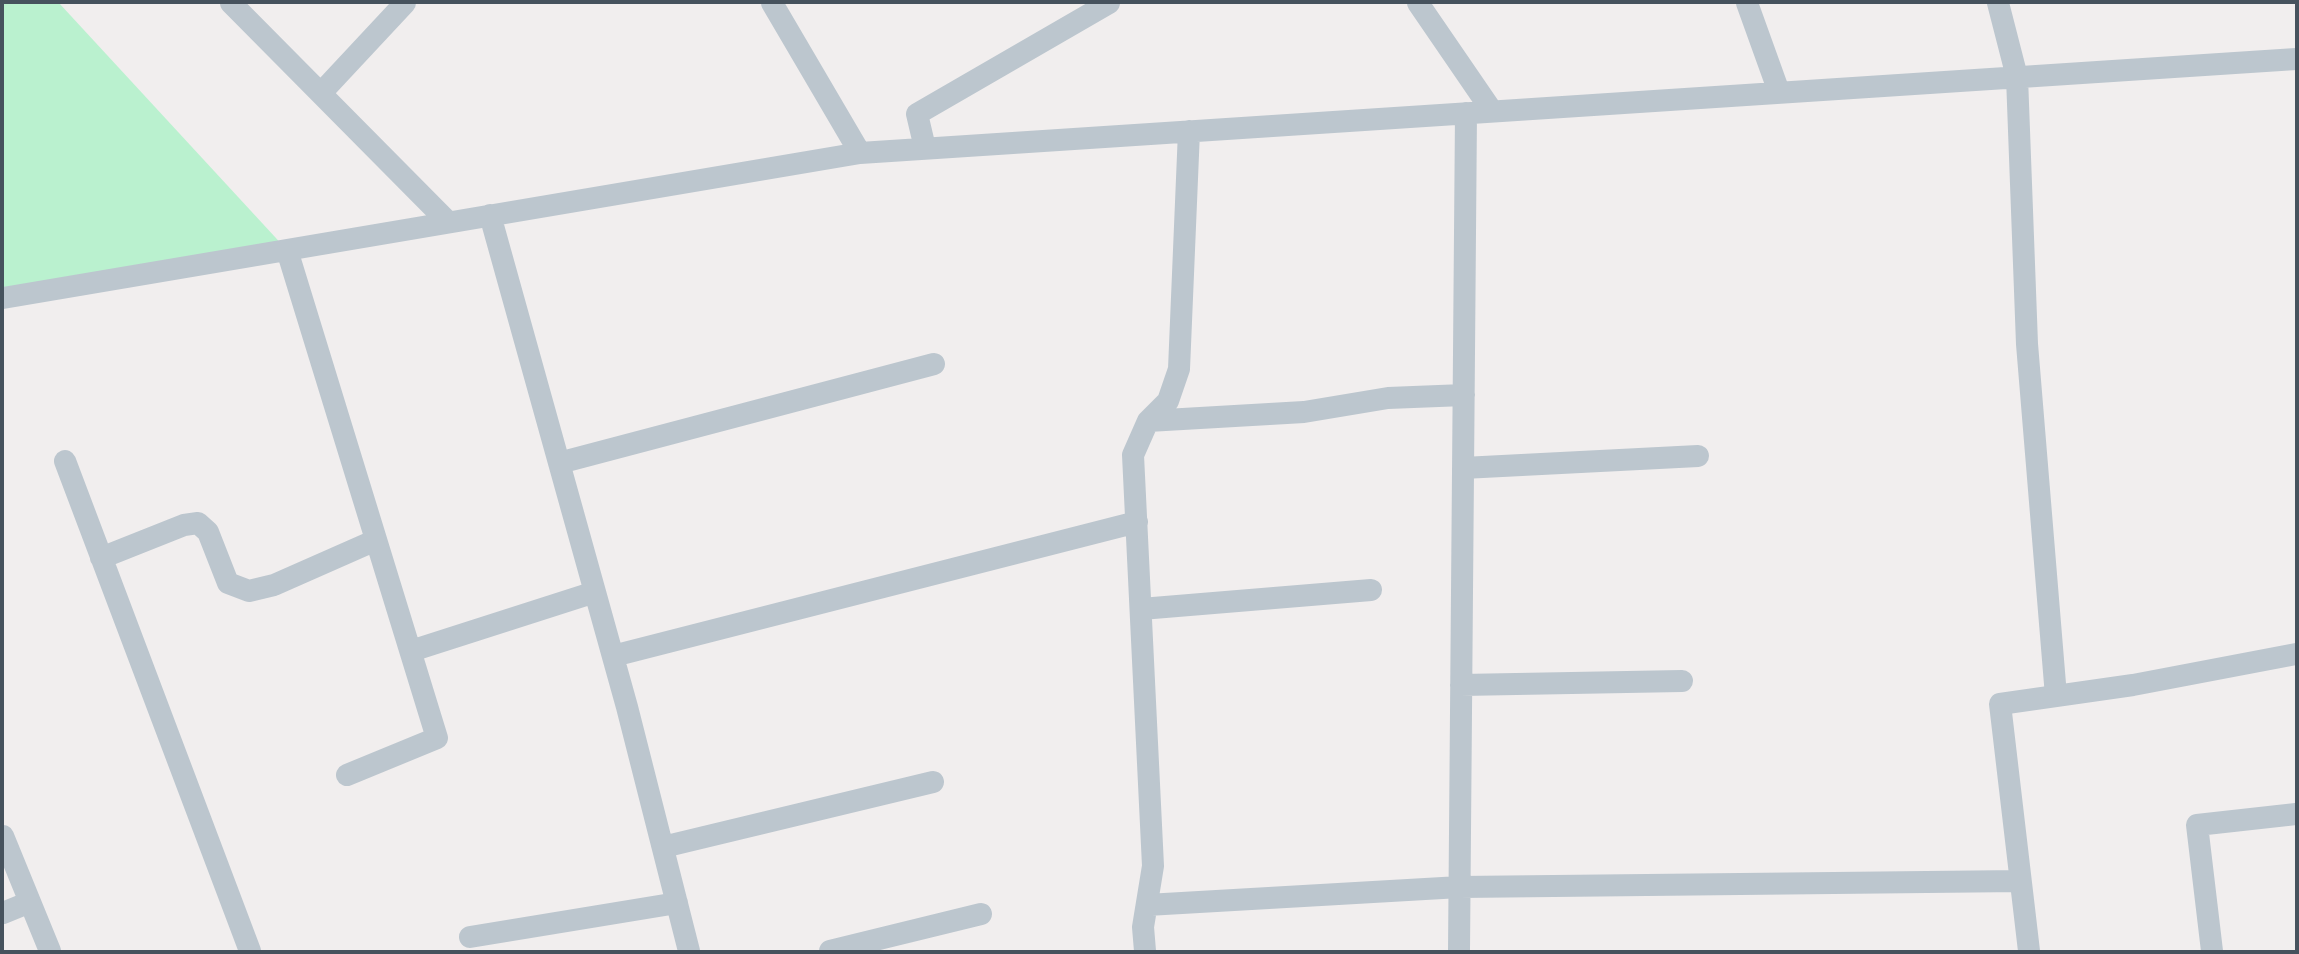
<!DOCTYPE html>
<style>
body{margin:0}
#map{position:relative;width:2299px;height:954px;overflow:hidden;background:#f1eeee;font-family:"PT Sans",sans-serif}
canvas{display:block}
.frame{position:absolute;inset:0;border:4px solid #46525d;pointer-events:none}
</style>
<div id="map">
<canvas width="2299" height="954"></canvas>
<div class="frame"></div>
</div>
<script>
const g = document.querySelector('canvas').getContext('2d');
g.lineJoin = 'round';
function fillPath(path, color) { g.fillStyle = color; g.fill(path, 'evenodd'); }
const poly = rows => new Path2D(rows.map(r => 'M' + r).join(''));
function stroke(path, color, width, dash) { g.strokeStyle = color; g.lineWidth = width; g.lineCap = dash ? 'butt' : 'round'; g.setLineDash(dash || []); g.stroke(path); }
const green = poly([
 [3,3,59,3,287,250,3,298]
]);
const minor = poly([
 [231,3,448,222],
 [772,3,860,153],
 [1418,3,1492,111],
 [1747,3,1779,92],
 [1998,3,2017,77,2027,344,2056,696],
 [321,93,405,3],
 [925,148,917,114,1109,3],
 [490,215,627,707,689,951],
 [287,250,437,738,347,775],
 [3,298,860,153,2296,59],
 [1148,421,1304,412,1388,398,1464,395],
 [65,461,250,951],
 [559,463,934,364],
 [1463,468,1698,456],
 [101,558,184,525,198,523,208,532,228,583,249,591,274,585,376,540],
 [1141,609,1371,590],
 [411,651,595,592],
 [613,656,1137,522],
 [1461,685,1682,681],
 [3,836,50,951],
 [663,847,933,782],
 [1147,905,1460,887,2020,881],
 [3,913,30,902],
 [470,937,677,903],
 [830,951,981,914],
 [1145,951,1143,927,1153,866,1133,455,1148,421,1168,401,1179,369,1189,131],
 [1459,951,1466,113],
 [2029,951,2000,704,2133,685,2296,654],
 [2212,951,2197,825,2296,814]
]);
fillPath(green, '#baf1cf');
stroke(minor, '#bcc6ce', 22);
</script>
